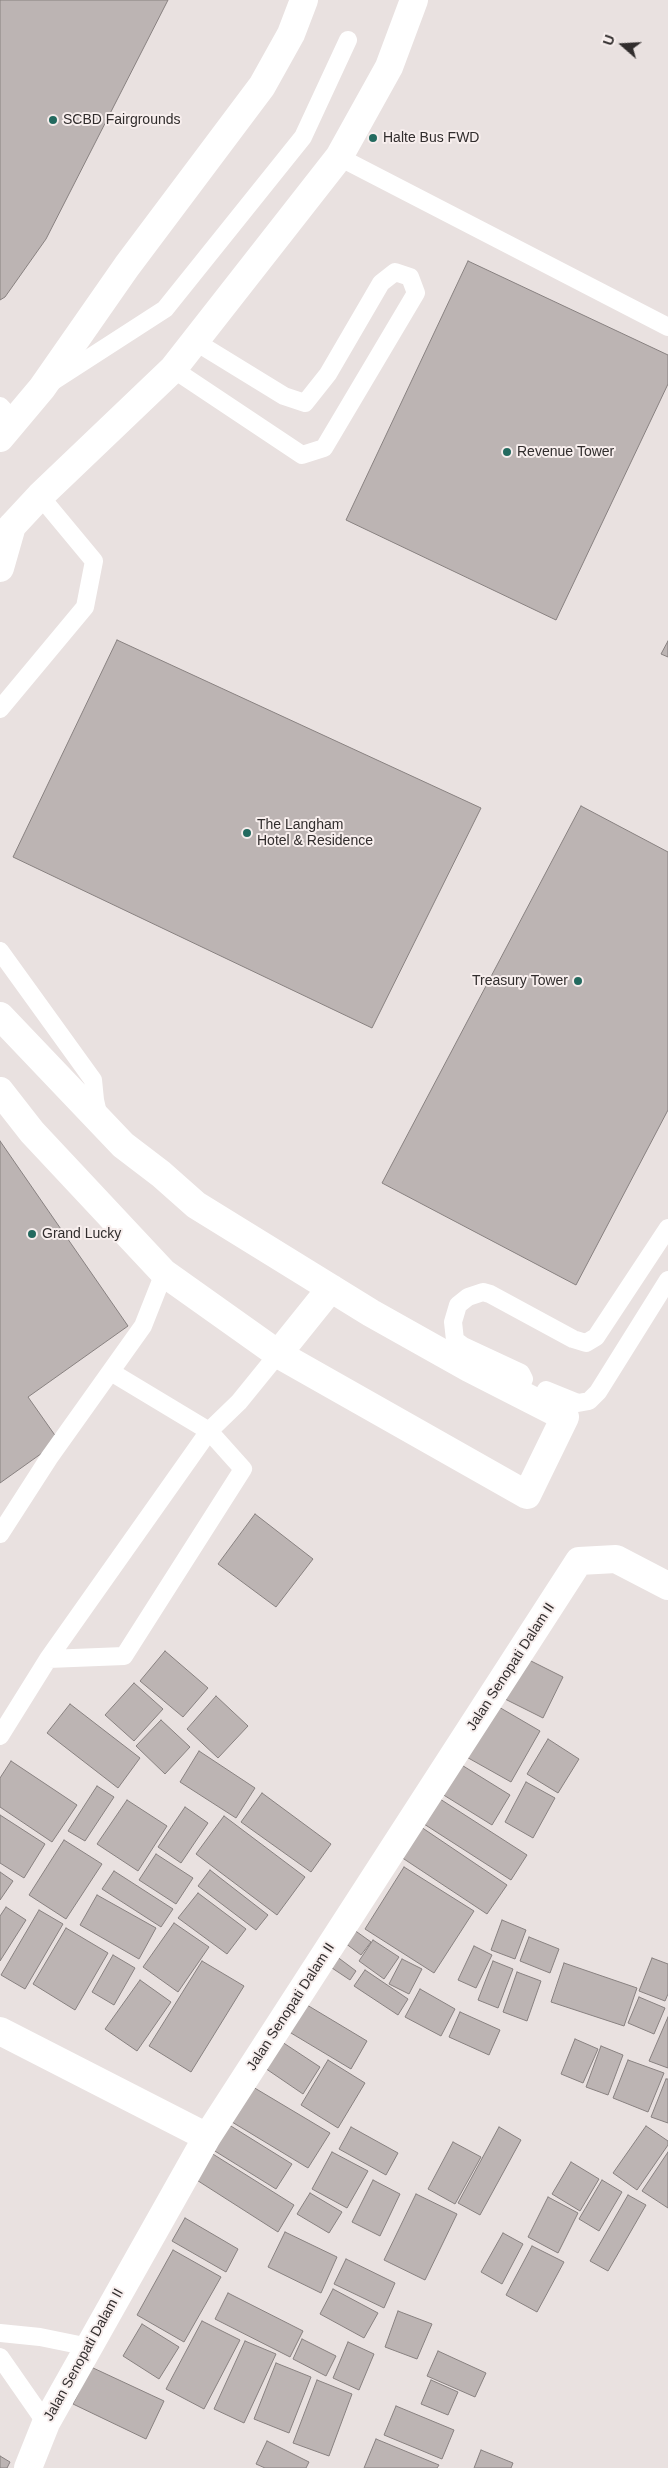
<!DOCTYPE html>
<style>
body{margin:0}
#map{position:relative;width:668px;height:2468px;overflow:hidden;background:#e9e1e0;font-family:Helvetica,sans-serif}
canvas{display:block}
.north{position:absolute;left:598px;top:20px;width:50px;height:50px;-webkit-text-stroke:4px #f7eeed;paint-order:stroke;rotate:289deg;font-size:14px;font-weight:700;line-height:20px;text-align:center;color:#312d2d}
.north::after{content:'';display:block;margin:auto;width:18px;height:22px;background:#312d2d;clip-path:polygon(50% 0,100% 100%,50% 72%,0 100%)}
</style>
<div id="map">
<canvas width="668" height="2468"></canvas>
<div class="north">U</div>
</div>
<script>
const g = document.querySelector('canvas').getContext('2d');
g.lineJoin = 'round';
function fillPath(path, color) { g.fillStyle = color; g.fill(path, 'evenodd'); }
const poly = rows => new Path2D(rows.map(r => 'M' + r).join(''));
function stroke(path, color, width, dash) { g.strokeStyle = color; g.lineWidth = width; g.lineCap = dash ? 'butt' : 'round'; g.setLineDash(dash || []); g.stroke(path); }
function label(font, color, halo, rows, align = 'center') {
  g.font = font + ' Helvetica,sans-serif'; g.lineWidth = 4; g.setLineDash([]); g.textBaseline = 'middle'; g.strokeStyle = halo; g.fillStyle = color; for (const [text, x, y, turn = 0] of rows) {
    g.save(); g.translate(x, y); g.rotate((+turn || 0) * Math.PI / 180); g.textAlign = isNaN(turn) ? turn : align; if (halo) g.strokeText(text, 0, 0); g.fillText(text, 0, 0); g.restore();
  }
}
const building = poly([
 [0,0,168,0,46,239,5,297,0,300,0,0],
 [468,261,668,355,668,384,556,620,346,520,468,261],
 [117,640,481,808,372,1028,13,857,117,640],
 [668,641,668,657,661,654,668,641],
 [581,806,668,852,668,1110,576,1285,382,1183,581,806],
 [0,1141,128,1326,28,1397,59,1441,0,1483,0,1141],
 [255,1514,313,1559,276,1607,218,1564,255,1514],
 [165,1651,208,1688,183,1717,140,1681,165,1651],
 [521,1656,563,1677,543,1718,501,1697,521,1656],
 [134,1683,163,1709,134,1741,105,1715,134,1683],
 [216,1696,248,1726,218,1758,187,1729,216,1696],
 [492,1703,540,1731,511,1782,463,1755,492,1703],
 [70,1704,140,1758,118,1788,47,1733,70,1704],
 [161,1720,190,1747,165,1774,136,1746,161,1720],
 [548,1739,579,1759,558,1793,527,1774,548,1739],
 [199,1751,255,1788,236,1818,180,1782,199,1751],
 [11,1761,77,1805,52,1842,0,1807,0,1778,11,1761],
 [460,1764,510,1795,492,1825,442,1794,460,1764],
 [526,1782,555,1798,533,1838,505,1822,526,1782],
 [97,1786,114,1797,85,1841,68,1831,97,1786],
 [262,1793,331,1844,311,1872,241,1822,262,1793],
 [440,1799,527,1855,511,1880,424,1824,440,1799],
 [127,1800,167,1826,138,1871,97,1844,127,1800],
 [185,1807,208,1823,181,1863,158,1847,185,1807],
 [0,1815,45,1844,24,1878,0,1863,0,1815],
 [224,1816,305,1877,277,1915,196,1854,224,1816],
 [421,1827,507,1885,487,1914,401,1857,421,1827],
 [64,1840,102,1864,66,1919,29,1895,64,1840],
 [156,1854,193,1878,176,1904,139,1880,156,1854],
 [404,1867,474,1911,434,1973,365,1929,404,1867],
 [210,1870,268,1915,256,1930,198,1886,210,1870],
 [114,1871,173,1909,161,1927,102,1889,114,1871],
 [0,1872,13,1881,0,1900,0,1872],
 [198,1893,246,1929,227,1954,178,1918,198,1893],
 [97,1895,156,1928,139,1959,80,1925,97,1895],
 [6,1907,26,1920,0,1961,0,1916,6,1907],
 [39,1910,63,1924,25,1989,1,1975,39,1910],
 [502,1920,526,1930,515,1959,491,1950,502,1920],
 [174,1923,209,1947,178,1992,143,1967,174,1923],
 [350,1927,371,1942,361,1955,341,1940,350,1927],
 [66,1928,108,1953,75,2010,33,1984,66,1928],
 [529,1937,559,1949,550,1973,520,1961,529,1937],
 [373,1940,399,1957,384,1979,359,1961,373,1940],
 [474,1946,492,1955,476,1988,458,1980,474,1946],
 [113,1955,135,1968,114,2005,92,1992,113,1955],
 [336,1956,356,1971,350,1980,329,1966,336,1956],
 [652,1958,668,1964,668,1994,665,2001,639,1991,652,1958],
 [402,1959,422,1969,409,1994,389,1984,402,1959],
 [202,1961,244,1986,191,2072,149,2046,202,1961],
 [493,1961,513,1969,498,2008,478,2000,493,1961],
 [564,1963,637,1988,624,2026,551,2002,564,1963],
 [365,1970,408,1999,398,2015,354,1986,365,1970],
 [517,1972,541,1981,527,2021,503,2012,517,1972],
 [140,1980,171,2002,137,2051,105,2029,140,1980],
 [420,1989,455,2009,441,2036,405,2017,420,1989],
 [639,1997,665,2008,654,2034,628,2023,639,1997],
 [302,2002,367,2041,351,2069,286,2030,302,2002],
 [460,2012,500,2030,489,2055,449,2037,460,2012],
 [668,2017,668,2068,649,2061,668,2017],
 [575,2039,598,2049,583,2083,561,2074,575,2039],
 [279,2040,320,2067,303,2094,262,2066,279,2040],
 [601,2046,623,2055,608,2095,586,2087,601,2046],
 [328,2060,365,2083,338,2128,301,2105,328,2060],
 [628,2060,664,2073,648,2112,613,2098,628,2060],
 [666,2079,668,2079,668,2123,651,2117,666,2079],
 [253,2087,330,2133,308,2168,232,2122,253,2087],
 [226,2123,292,2164,276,2189,210,2148,226,2123],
 [646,2126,668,2141,668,2145,637,2190,613,2173,646,2126],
 [351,2127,398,2153,386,2175,339,2149,351,2127],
 [499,2127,521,2140,480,2215,458,2203,499,2127],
 [453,2142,481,2157,455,2204,428,2189,453,2142],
 [208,2151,294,2205,278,2232,192,2177,208,2151],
 [332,2152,368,2171,347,2208,312,2189,332,2152],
 [668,2152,668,2208,642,2191,668,2152],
 [571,2162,599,2179,580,2211,552,2194,571,2162],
 [373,2180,400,2194,380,2236,352,2222,373,2180],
 [602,2180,622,2192,599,2231,579,2219,602,2180],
 [310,2193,342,2212,329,2233,297,2214,310,2193],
 [416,2194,457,2214,425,2280,384,2260,416,2194],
 [628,2195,646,2205,608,2271,590,2261,628,2195],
 [548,2197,578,2213,558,2253,528,2237,548,2197],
 [185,2218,238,2249,226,2272,172,2241,185,2218],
 [285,2232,337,2257,321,2293,268,2267,285,2232],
 [503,2233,523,2244,502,2284,481,2272,503,2233],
 [532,2246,564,2262,537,2312,506,2295,532,2246],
 [173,2250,221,2277,184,2342,137,2315,173,2250],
 [346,2259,395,2283,384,2308,334,2284,346,2259],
 [333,2289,378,2313,364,2338,320,2314,333,2289],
 [228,2293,303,2331,290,2357,215,2319,228,2293],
 [398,2311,432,2324,417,2359,385,2347,398,2311],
 [202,2321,240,2340,204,2409,166,2389,202,2321],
 [142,2324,179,2347,159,2379,123,2356,142,2324],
 [302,2339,336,2356,326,2376,293,2359,302,2339],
 [245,2341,276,2354,244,2423,214,2409,245,2341],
 [348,2342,374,2354,359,2390,333,2378,348,2342],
 [438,2351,486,2373,475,2397,427,2376,438,2351],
 [276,2363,311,2377,289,2433,254,2419,276,2363],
 [91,2367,164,2401,146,2439,73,2404,91,2367],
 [317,2380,352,2394,329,2456,293,2443,317,2380],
 [431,2380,458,2392,448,2415,421,2404,431,2380],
 [396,2406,454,2430,442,2459,384,2435,396,2406],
 [376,2439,439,2465,437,2468,364,2468,376,2439],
 [267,2441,309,2462,306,2468,265,2468,256,2464,267,2441],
 [481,2450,513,2463,511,2468,474,2468,481,2450],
 [0,2456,10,2462,7,2468,0,2468,0,2456]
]);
const service = poly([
 [339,157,668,327],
 [173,369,302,455,324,448,416,293,410,277,395,272,381,283,328,374,305,403,284,396,196,342],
 [52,382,165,309,303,137,348,40],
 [0,406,14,421],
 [0,709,85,607,94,561,40,496],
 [0,951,93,1080,95,1100,99,1118],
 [516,1393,524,1379,521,1373,463,1346,455,1340,453,1322,458,1305,468,1297,483,1292,490,1294,573,1339,586,1343,596,1337,668,1228],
 [538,1404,546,1390,578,1403,589,1401,598,1392,668,1280],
 [0,1534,49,1458,143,1326,164,1273],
 [48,1659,124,1656,243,1469,209,1431,111,1372],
 [0,1736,48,1659,209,1431,239,1402,278,1354],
 [0,2333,40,2337,89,2347],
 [0,2357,46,2423]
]);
const minor = poly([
 [0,2031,207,2137],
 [28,2468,46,2423,207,2137,579,1561,616,1559,668,1586]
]);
const secondary = poly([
 [0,438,42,388,127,266,262,86,291,34,304,0],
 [0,539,40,496,173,369,339,157,389,67,414,0],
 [0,568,12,526],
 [0,1016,123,1145,161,1174,196,1205,371,1313,469,1368,565,1417,527,1495,278,1354,164,1273,32,1132,0,1091],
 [278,1354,331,1288]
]);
const markers = [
 [53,120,5,"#236a5f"],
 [373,138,5,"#236a5f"],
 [507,452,5,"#236a5f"],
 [247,833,5,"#236a5f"],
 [578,981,5,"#236a5f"],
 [32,1234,5,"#236a5f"]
];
const poiNames = [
 ["SCBD Fairgrounds",63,120],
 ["Halte Bus FWD",383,138],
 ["Revenue Tower",517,452],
 ["The Langham",257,825],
 ["Hotel & Residence",257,841],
 ["Treasury Tower",568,981,"right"],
 ["Grand Lucky",42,1234]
];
const streetNames = [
 ["Jalan Senopati Dalam II",511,1667,-57],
 ["Jalan Senopati Dalam II",291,2007,-57],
 ["Jalan Senopati Dalam II",84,2355,-61]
];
fillPath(building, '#bcb4b3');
stroke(building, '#888180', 1);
stroke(service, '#fff', 18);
stroke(minor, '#fff', 28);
stroke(secondary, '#fff', 28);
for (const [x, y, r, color] of markers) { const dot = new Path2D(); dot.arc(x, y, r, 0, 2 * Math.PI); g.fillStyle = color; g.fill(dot); stroke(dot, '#f7eeed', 2); }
label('14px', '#312d2d', '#f7eeed', poiNames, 'left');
label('14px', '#312d2d', '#f7eeed', streetNames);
</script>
